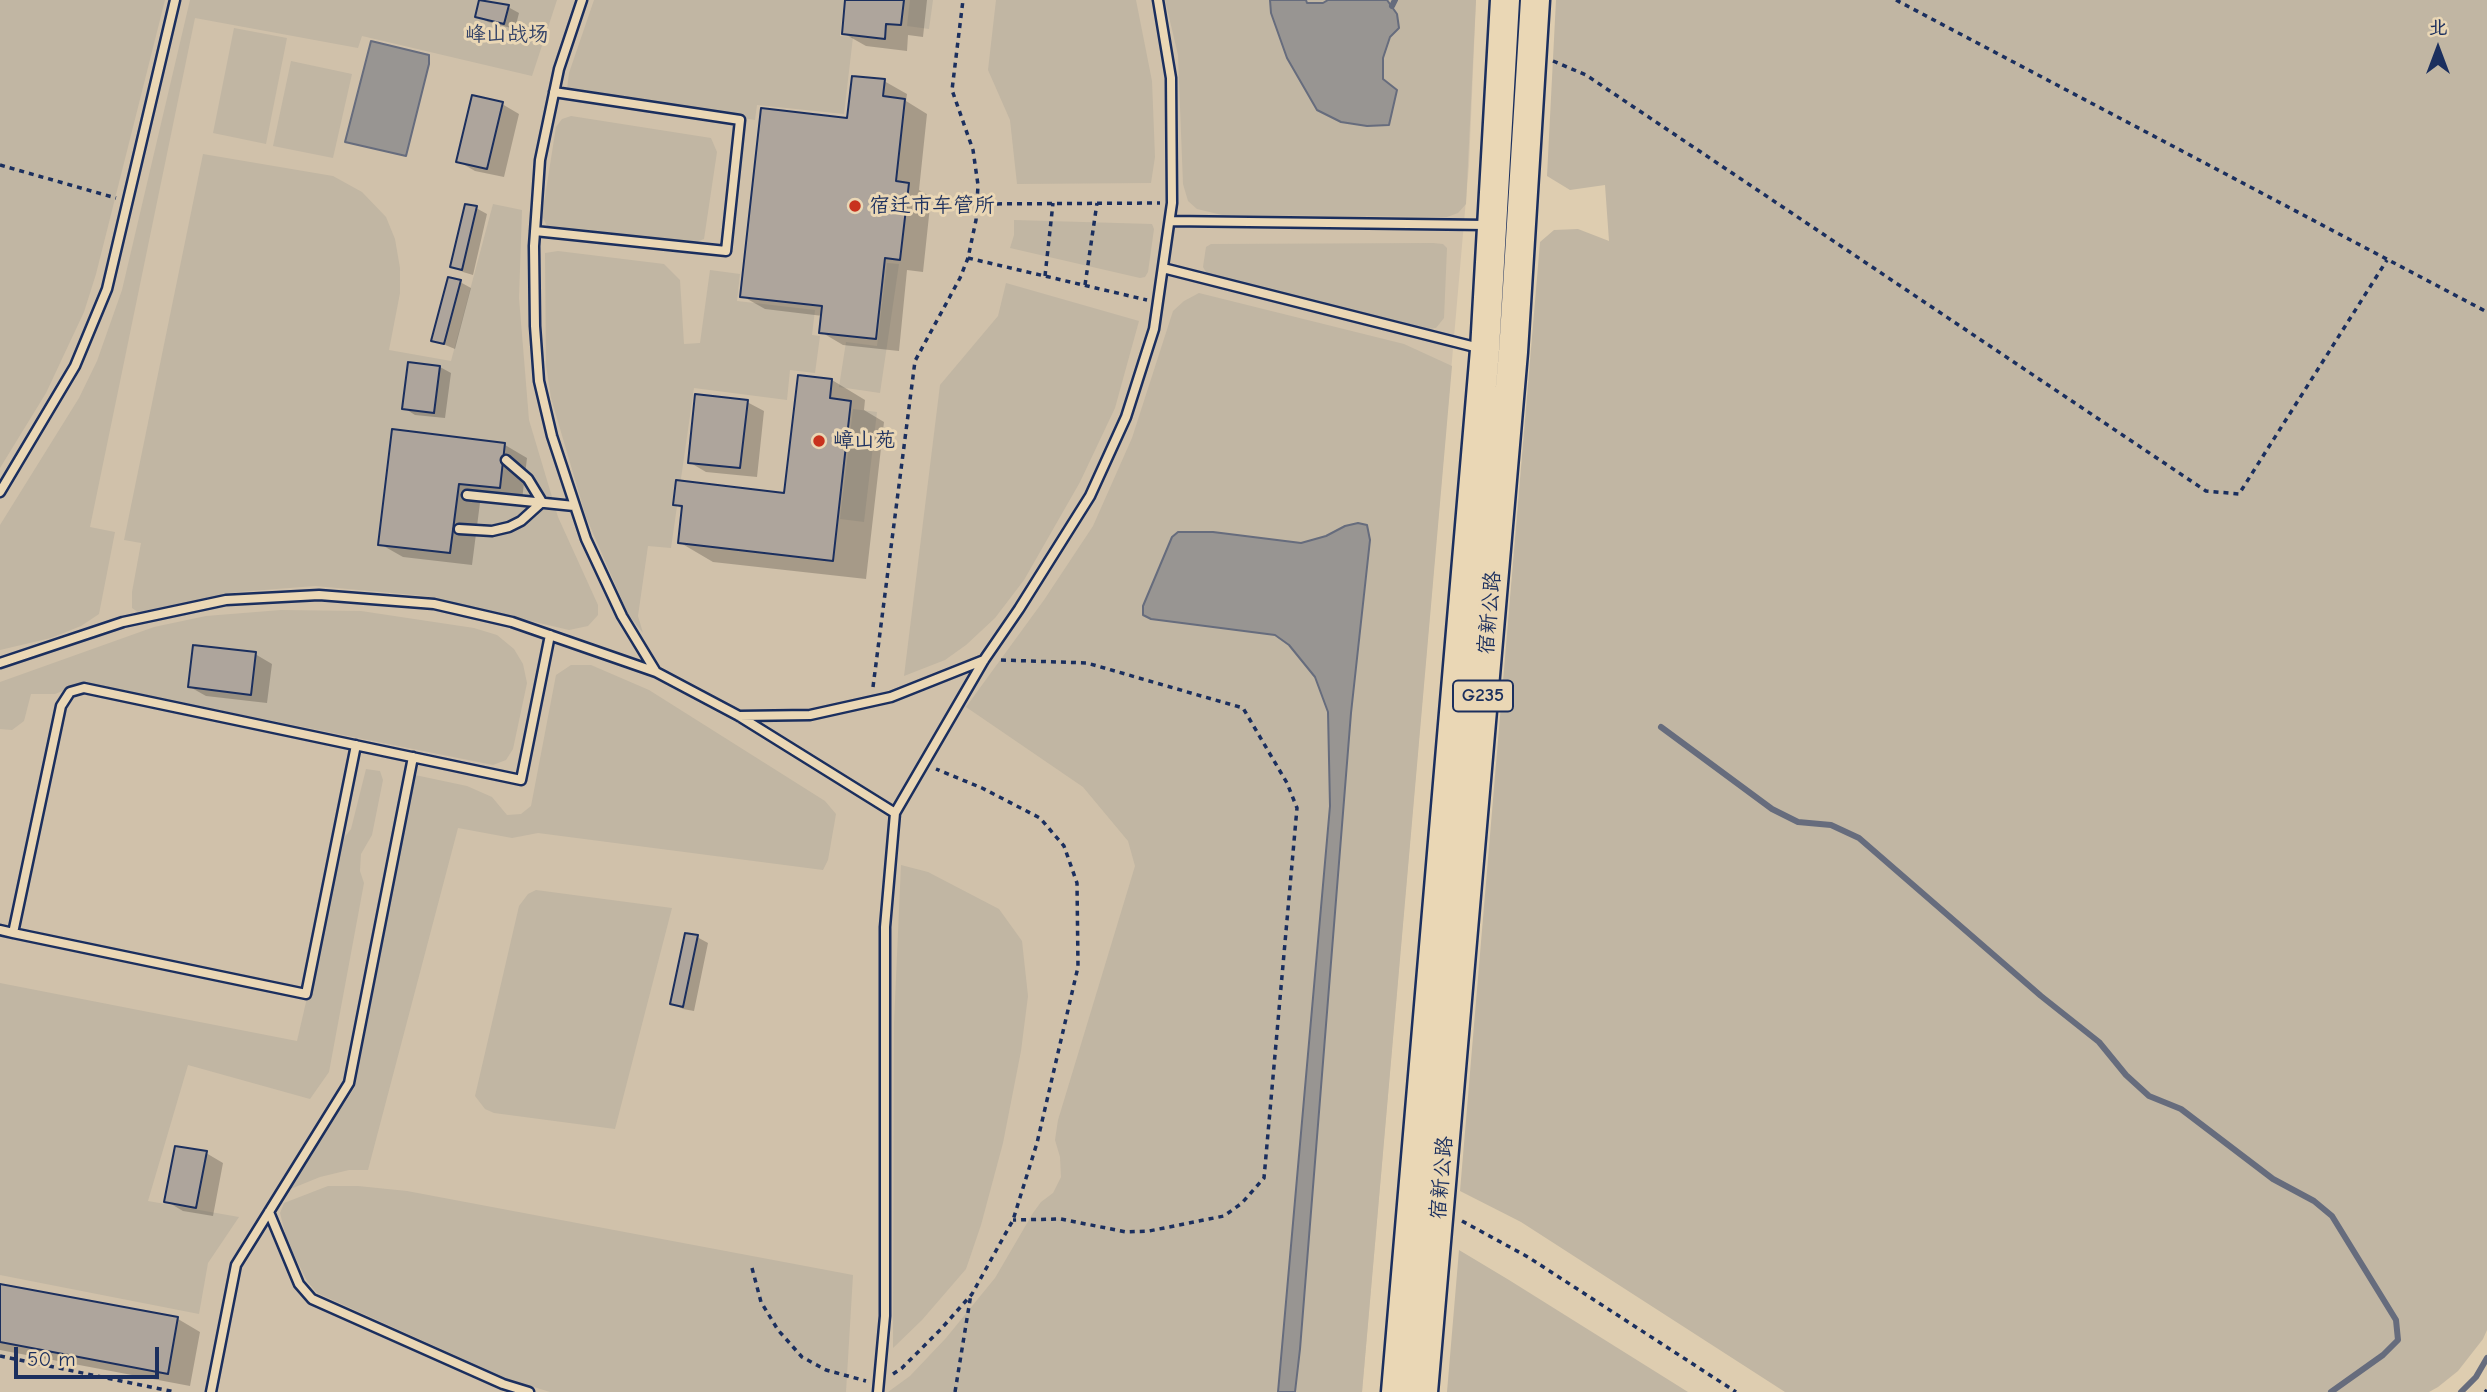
<!DOCTYPE html>
<meta charset="utf-8">
<style>
body{margin:0}
#map{position:relative;width:2487px;height:1392px;overflow:hidden;background:#decdb0;font-family:"Comic Neue","LXGW WenKai TC",sans-serif}
canvas{display:block}
.north{position:absolute;left:2403px;top:14px;width:70px;height:70px;-webkit-text-stroke:5px #ead7b5;paint-order:stroke;rotate:0deg;font-size:19px;font-weight:700;line-height:28px;text-align:center;color:#1b2f5e}
.north::after{content:'';display:block;margin:auto;width:24px;height:32px;background:#1b2f5e;clip-path:polygon(50% 0,100% 100%,50% 72%,0 100%)}
.scale{position:absolute;left:14px;top:1347px;width:145px;height:32px;box-sizing:border-box;border:4px solid #1b2f5e;border-top:0;padding-left:9px;font-size:21px;line-height:24px;white-space:nowrap;color:#1b2f5e;-webkit-text-stroke:5px #ead7b5;paint-order:stroke}
</style>
<div id="map">
<canvas width="2487" height="1392"></canvas>
<div class="north">北</div>
<div class="scale">50 m</div>
</div>
<script>
const g = document.querySelector('canvas').getContext('2d');
g.lineJoin = 'round';
function fillPath(path, color) { g.fillStyle = color; g.fill(path, 'evenodd'); }
const poly = rows => new Path2D(rows.map(r => 'M' + r).join(''));
function stroke(path, color, width, dash) { g.strokeStyle = color; g.lineWidth = width; g.lineCap = dash ? 'butt' : 'round'; g.setLineDash(dash || []); g.stroke(path); }
function label(font, color, halo, rows, align = 'center') {
  g.font = font + ' "Comic Neue","LXGW WenKai TC",sans-serif'; g.lineWidth = 6; g.setLineDash([]); g.textBaseline = 'middle'; g.strokeStyle = halo; g.fillStyle = color; for (const [text, x, y, turn = 0] of rows) {
    g.save(); g.translate(x, y); g.rotate((+turn || 0) * Math.PI / 180); g.textAlign = isNaN(turn) ? turn : align; if (halo) g.strokeText(text, 0, 0); g.fillText(text, 0, 0); g.restore();
  }
}
const built = poly([
 [0,0,1476,0,1469,165,1362,1392,0,1392]
]);
const green = poly([
 [0,0,165,0,96,274,84,312,46,393,0,468],
 [190,0,557,0,532,76,362,36,358,48,195,18,90,527,115,532,99,614,81,626,51,638,0,650,0,525,79,398,97,361,122,290],
 [594,0,844,0,840,36,853,37,844,114,757,105,755,120,567,89,569,73],
 [910,0,933,0,929,29,907,26],
 [996,0,1136,0,1152,81,1155,157,1151,183,1017,184,1010,120,988,70],
 [1165,0,1476,0,1466,204,1458,213,1447,217,1222,215,1197,209,1188,201,1183,184,1178,55],
 [1556,0,2487,0,2487,1330,2483,1339,2458,1371,2438,1387,2429,1392,1785,1392,1521,1222,1460,1191,1540,242,1554,230,1578,229,1609,241,1605,185,1570,190,1547,176],
 [234,28,287,38,266,144,213,133],
 [291,61,352,74,333,158,273,146],
 [571,116,711,138,717,152,704,239,693,243,547,226,543,218,543,209,556,127,562,119],
 [203,154,333,176,362,192,386,217,395,239,400,268,400,293,389,350,451,361,493,204,522,210,519,298,529,420,558,517,598,605,598,615,588,626,569,630,425,596,315,586,238,592,138,612,132,608,132,592,141,543,124,540],
 [1014,220,1152,224,1154,229,1148,272,1145,277,1140,278,1010,248,1014,235],
 [1433,243,1443,244,1447,248,1444,318,1436,328,1429,329,1207,274,1203,267,1206,247,1211,244],
 [558,251,664,264,680,280,684,344,700,343,710,270,740,274,737,301,815,310,812,335,820,336,815,373,790,370,787,400,694,388,671,548,648,546,638,616,643,633,628,614,586,517,551,398,546,365,545,253],
 [887,263,899,264,880,393,839,387,846,342,877,346],
 [1006,283,1139,321,1115,408,1080,482,1024,580,995,618,966,645,945,660,904,676,940,385,998,316],
 [1199,293,1404,344,1452,366,1362,1392,888,1392,910,1376,946,1338,995,1278,1033,1213,1041,1202,1053,1193,1061,1177,1060,1157,1055,1140,1058,1120,1135,866,1128,841,1083,787,966,707,1044,600,1093,526,1132,438,1173,311,1184,301],
 [853,409,877,412,864,522,840,519],
 [281,610,361,611,474,628,497,635,514,649,523,664,527,683,513,749,506,760,493,765,83,683,55,694,31,694,24,721,12,730,0,729,0,682,154,627,206,616],
 [571,665,591,665,649,690,825,801,836,814,828,860,823,870,538,833,512,838,458,828,368,1170,349,1170,320,1177,288,1190,355,1087,415,775,467,786,492,797,507,815,521,814,531,806,556,675],
 [366,769,380,771,383,780,372,835,361,854,360,871,364,883,329,1072,310,1099,188,1065,148,1201,239,1217,208,1263,199,1314,0,1275,0,983,297,1041,344,838,351,829],
 [901,865,928,872,999,909,1022,941,1028,996,1021,1051,1003,1143,981,1225,966,1269,922,1320,893,1348,894,1023],
 [536,890,672,908,615,1129,494,1113,485,1109,475,1096,519,906,528,894],
 [328,1186,358,1186,407,1191,853,1275,846,1392,550,1392,508,1379,317,1293,307,1281,287,1241,280,1213,284,1203],
 [1459,1250,1509,1280,1688,1392,1447,1392]
]);
const water = poly([
 [1270,0,1306,0,1307,3,1323,3,1328,0,1387,0,1397,14,1399,28,1390,37,1383,58,1383,79,1397,90,1389,125,1367,126,1341,122,1317,110,1287,58,1271,13,1270,0],
 [371,41,429,55,429,64,406,156,345,142,371,41],
 [1358,523,1367,525,1370,540,1351,713,1300,1349,1295,1392,1278,1392,1330,806,1328,712,1315,677,1289,645,1275,635,1151,619,1143,615,1143,606,1172,537,1178,532,1213,532,1301,543,1326,536,1345,526,1358,523]
]);
const shadow = poly([
 [481,0,508,7,519,13,515,29,488,22,477,16],
 [847,0,927,0,923,37,908,35,907,51,866,46,843,33],
 [884,81,907,94,906,101,927,114,919,190,931,197,923,272,907,270,899,351,843,345,821,332,823,316,765,309,742,296,849,120],
 [502,104,519,114,504,177,475,171,458,161],
 [476,208,487,214,473,275,463,272,452,266],
 [460,282,471,288,455,349,433,340],
 [440,367,451,373,445,418,415,415,404,408],
 [832,380,865,400,864,410,884,422,866,579,713,562,679,542,683,509,675,504,786,495],
 [747,402,764,411,757,477,706,472,689,462],
 [505,445,527,458,522,500,481,495,472,565,403,557,380,544],
 [255,654,272,664,267,703,206,696,190,687],
 [697,937,708,943,694,1011,683,1009,672,1003],
 [206,1153,223,1163,213,1216,183,1211,166,1201],
 [0,1286,178,1319,200,1332,190,1386,0,1350]
]);
const stream = poly([
 [1392,6,1395,0],
 [1661,727,1772,809,1798,822,1831,825,1859,838,2041,996,2099,1042,2126,1075,2149,1096,2181,1109,2273,1179,2314,1201,2332,1216,2396,1320,2398,1340,2383,1355,2331,1392],
 [2461,1392,2476,1377,2487,1358]
]);
const building = poly([
 [479,0,509,5,504,24,475,17,479,0],
 [845,0,904,0,901,25,886,24,885,39,842,34,845,0],
 [852,76,885,79,883,96,905,99,896,181,909,183,900,260,885,258,876,339,819,333,822,306,740,297,761,108,847,118,852,76],
 [472,95,503,102,487,169,456,162,472,95],
 [465,204,477,206,462,270,450,267,465,204],
 [448,277,461,280,444,344,431,341,448,277],
 [408,362,440,366,434,413,402,409,408,362],
 [798,375,832,379,830,398,851,401,833,561,678,543,682,506,673,505,676,480,784,493,798,375],
 [695,394,748,400,740,468,688,463,695,394],
 [392,429,505,443,500,488,459,484,450,553,378,545,392,429],
 [193,645,256,652,251,695,188,687,193,645],
 [685,933,698,935,683,1007,670,1004,685,933],
 [175,1146,207,1151,196,1208,164,1202,175,1146],
 [0,1284,178,1317,168,1374,0,1342,0,1284]
]);
const path = poly([
 [1896,0,2487,312],
 [1553,61,1586,75,2206,491,2239,494,2387,260],
 [0,165,116,198],
 [977,204,1160,203],
 [968,258,1147,300],
 [1045,276,1053,203],
 [1085,285,1097,203],
 [1001,660,1087,663,1243,708,1287,783,1297,808,1264,1178,1242,1203,1224,1216,1149,1231,1126,1232,1061,1219,1013,1220],
 [873,687,915,361,960,278,968,258,976,220,978,185,973,150,952,90,963,0],
 [1462,1221,1528,1257,1736,1392],
 [752,1268,761,1302,778,1330,802,1357,826,1370,866,1381],
 [0,1356,175,1392],
 [893,1374,902,1368,941,1329,972,1294,1013,1220,1037,1143,1078,967,1077,883,1064,846,1040,818,982,788,936,769],
 [955,1392,971,1294],
 [2485,1392,2487,1390]
]);
const service = poly([
 [582,0,559,69,540,160,534,246,535,326,539,381,552,436,586,539,622,616,656,672],
 [1170,221,1487,225],
 [535,231,726,251,740,120,554,92],
 [1163,268,1479,348],
 [0,492,75,366,107,289,175,0],
 [467,495,574,506],
 [459,529,492,531,509,527,521,521,542,502,528,479,506,460],
 [0,663,123,622,226,600,319,595,434,604,512,622,656,672,739,716,895,813],
 [739,716,810,715,891,697,984,660],
 [0,930,13,933,61,706,70,692,84,688,521,780,550,635],
 [13,933,306,994,356,745],
 [269,1212,299,1284,312,1299,503,1384,529,1392],
 [211,1392,236,1265,349,1083,413,757],
 [878,1392,885,1316,885,927,895,813,984,660,1019,609,1090,496,1126,417,1154,329,1172,203,1171,78,1158,0]
]);
const trunk = poly([
 [1396,1392,1485,350,1505,0],
 [1423,1392,1513,352,1535,0]
]);
const markers = [
 [855,206,7,"#c8321e"],
 [819,441,7,"#c8321e"]
];
const shields = [
 [1483,696,60]
];
const shieldNames = [
 ["G235",1483,696]
];
const parkNames = [
 ["峰山战场",507,35]
];
const poiNames = [
 ["宿迁市车管所",869,206],
 ["嶂山苑",833,441]
];
const streetNames = [
 ["宿新公路",1490,613,-85],
 ["宿新公路",1442,1178,-85]
];
fillPath(built, '#d0c1aa');
fillPath(green, '#c1b6a3');
fillPath(water, '#989592');
stroke(water, '#666c7d', 2);
fillPath(shadow, '#0003');
stroke(stream, '#666c7d', 6);
fillPath(building, '#aea59c');
stroke(building, '#1b2f5e', 2);
stroke(service, '#1b2f5e', 13);
stroke(trunk, '#1b2f5e', 33);
stroke(path, '#1b2f5e', 3.5, [5, 5]);
stroke(service, '#ead7b5', 8);
stroke(trunk, '#ead7b5', 28);
for (const [x, y, r, color] of markers) { const dot = new Path2D(); dot.arc(x, y, r, 0, 2 * Math.PI); g.fillStyle = color; g.fill(dot); stroke(dot, '#ead7b5', 2.5); }
for (const [x, y, w] of shields) { const box = new Path2D(); box.roundRect(x - w / 2, y - 15.5, w, 31, 5); g.fillStyle = '#ead7b5'; g.fill(box); stroke(box, '#1b2f5e', 2); }
label('bold 19px', '#1b2f5e', null, shieldNames);
label('21px', '#344368', '#ead7b5', parkNames);
label('21px', '#1b2f5e', '#ead7b5', poiNames, 'left');
label('21px', '#1b2f5e', '#ead7b5', streetNames);
</script>
